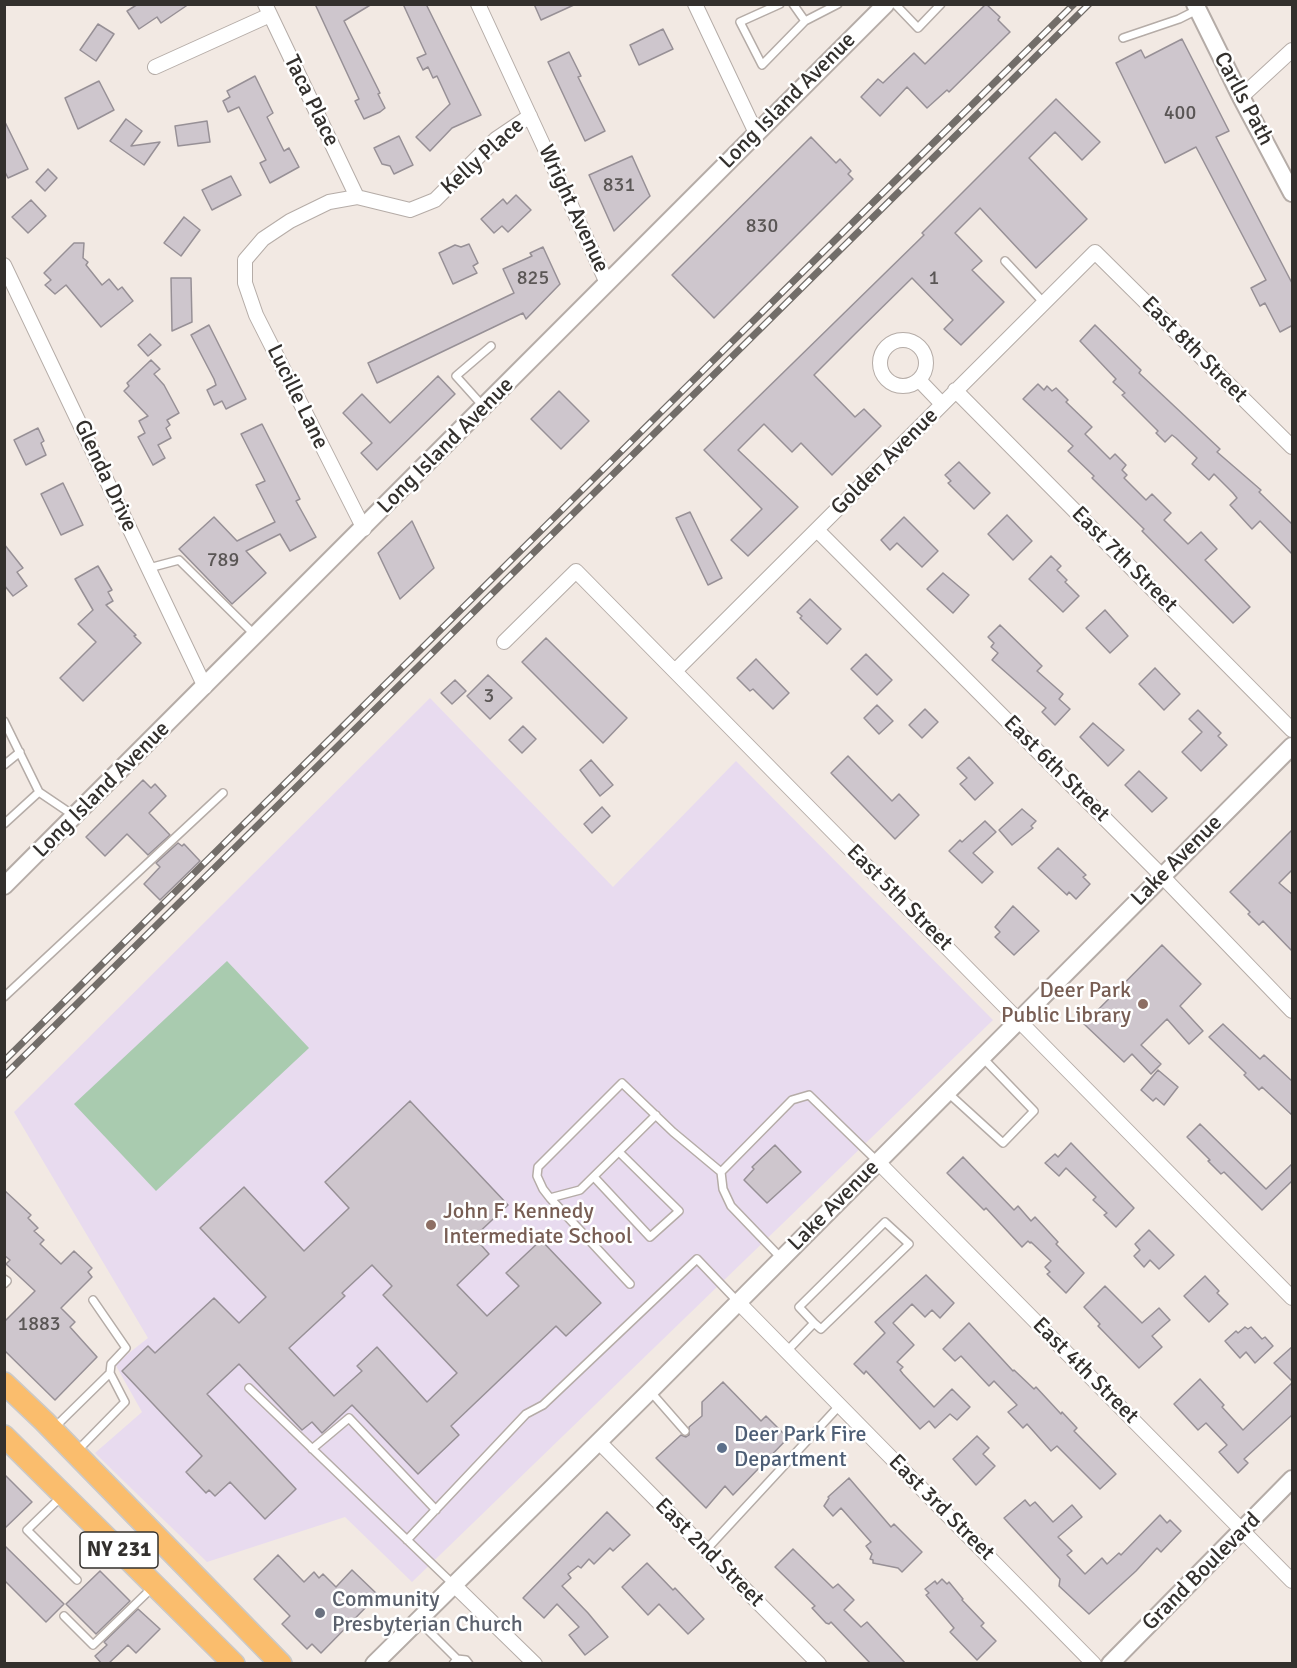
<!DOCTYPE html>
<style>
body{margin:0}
#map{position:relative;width:1297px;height:1668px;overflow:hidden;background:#f2e9e3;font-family:Signika,sans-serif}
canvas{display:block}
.frame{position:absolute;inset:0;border:6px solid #33302d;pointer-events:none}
</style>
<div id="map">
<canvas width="1297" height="1668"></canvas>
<div class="frame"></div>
</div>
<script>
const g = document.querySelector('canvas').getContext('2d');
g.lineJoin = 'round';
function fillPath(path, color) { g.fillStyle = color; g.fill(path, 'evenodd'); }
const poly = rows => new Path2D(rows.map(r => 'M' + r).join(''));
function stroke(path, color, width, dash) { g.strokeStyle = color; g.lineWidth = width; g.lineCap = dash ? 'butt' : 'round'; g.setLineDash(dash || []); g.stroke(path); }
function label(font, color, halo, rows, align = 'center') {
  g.font = font + ' Signika,sans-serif'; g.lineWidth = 5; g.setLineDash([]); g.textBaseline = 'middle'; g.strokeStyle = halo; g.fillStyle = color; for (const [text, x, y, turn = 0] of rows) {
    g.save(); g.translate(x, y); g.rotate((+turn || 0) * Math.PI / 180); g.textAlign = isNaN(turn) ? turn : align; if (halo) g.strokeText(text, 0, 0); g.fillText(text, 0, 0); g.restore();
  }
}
const education = poly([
 [430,698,613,887,736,761,993,1020,412,1582,345,1517,207,1562,95,1453,142,1412,115,1364,148,1338,14,1112]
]);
const green = poly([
 [227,961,309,1048,156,1191,74,1104]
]);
const building = poly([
 [138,4,189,4,161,23,157,17,139,29,127,11,138,4],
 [315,4,372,4,344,21,380,93,378,94,385,108,380,112,364,119,355,101,359,99,315,4],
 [403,4,426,4,481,115,452,128,430,151,416,137,450,104,437,76,433,78,428,67,423,70,417,58,426,54,403,4],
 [534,4,576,4,541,20,534,4],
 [986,4,1000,17,998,20,1010,32,949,92,947,90,927,108,907,87,880,116,861,97,878,79,883,83,914,53,925,64,986,4],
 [98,24,114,34,96,61,80,50,98,24],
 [663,29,673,49,639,65,630,45,663,29],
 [1182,39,1229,131,1216,137,1293,285,1293,325,1280,332,1265,303,1260,306,1251,288,1266,280,1196,147,1165,163,1116,63,1141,50,1145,58,1182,39],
 [569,52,581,76,578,77,605,131,585,141,548,62,569,52],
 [255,76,273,113,267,117,284,151,289,148,299,167,270,183,260,163,266,160,239,107,228,112,223,101,230,97,227,91,255,76],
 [99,81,114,110,78,129,65,98,99,81],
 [1056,99,1100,142,1082,160,1055,132,1029,158,1087,219,1036,268,980,208,955,233,982,261,972,270,1004,302,961,345,944,329,953,320,912,278,855,334,814,375,855,417,864,409,881,426,832,475,801,443,792,452,764,424,738,450,798,507,748,556,731,540,762,509,704,450,924,235,922,233,1056,99],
 [126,119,142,131,131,146,160,142,144,165,110,141,126,119],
 [4,120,28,169,8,178,4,170,4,120],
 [207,121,210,142,178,146,175,126,207,121],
 [399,136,413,165,394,174,390,166,382,164,374,148,399,136],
 [811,137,836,163,840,159,851,171,848,174,853,179,714,318,672,275,811,137],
 [632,156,650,196,614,231,589,175,632,156],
 [48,169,57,178,45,191,36,182,48,169],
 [231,176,241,195,212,210,202,190,231,176],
 [516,195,531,210,508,232,502,226,494,233,481,219,503,199,507,204,516,195],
 [31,200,46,216,28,233,12,217,31,200],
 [184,217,200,230,181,256,164,243,184,217],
 [74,243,84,243,83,258,88,262,86,265,102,285,109,279,118,290,122,287,133,301,101,327,66,285,55,294,45,285,51,280,44,273,74,243],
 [469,244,478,263,473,266,477,273,453,284,439,253,455,245,461,247,469,244],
 [543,247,560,284,526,319,523,313,377,383,368,363,514,293,503,269,532,256,530,253,543,247],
 [171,278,191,278,192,322,172,331,171,278],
 [209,325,246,399,226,409,222,401,214,405,207,390,216,385,214,379,191,335,209,325],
 [1095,325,1141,370,1139,373,1220,449,1217,452,1261,490,1259,492,1293,525,1293,555,1260,521,1252,529,1230,505,1237,498,1233,493,1214,474,1209,480,1192,464,1197,458,1176,438,1172,435,1165,442,1156,433,1158,431,1122,395,1125,393,1113,382,1116,379,1080,341,1095,325],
 [150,334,161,345,148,356,138,345,150,334],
 [151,360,160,369,154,374,164,385,179,413,167,420,170,425,166,428,171,438,158,445,165,458,153,465,138,437,145,433,139,421,148,416,124,391,129,386,127,383,151,360],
 [438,376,455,394,377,470,361,453,372,443,343,413,362,394,390,423,438,376],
 [1038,384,1044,390,1047,386,1052,391,1056,388,1068,400,1066,402,1092,427,1085,434,1110,459,1115,454,1126,465,1122,470,1127,475,1124,478,1146,500,1152,494,1171,513,1164,520,1188,544,1201,532,1217,549,1205,560,1250,607,1233,623,1142,531,1144,529,1092,478,1094,476,1068,451,1073,446,1023,399,1038,384],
 [559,391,589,421,561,449,531,419,559,391],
 [262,424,300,499,296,501,316,537,290,551,280,534,246,551,266,573,232,604,179,549,214,517,237,541,275,522,256,485,265,481,241,434,262,424],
 [38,428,44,441,41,443,46,455,26,465,14,440,38,428],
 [959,462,990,493,974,509,948,483,951,481,945,475,959,462],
 [63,483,83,525,61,535,41,494,63,483],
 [690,512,722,578,708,585,676,518,690,512],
 [1007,515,1032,541,1013,560,988,534,1007,515],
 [904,517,938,551,922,567,897,543,890,550,881,540,904,517],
 [412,521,434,568,400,599,378,553,412,521],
 [4,544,23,568,17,572,27,586,13,596,4,585,4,544],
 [1051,556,1061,566,1057,570,1067,580,1065,582,1079,596,1063,612,1029,579,1051,556],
 [98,566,112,590,108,592,113,601,106,605,136,635,134,636,141,643,83,701,60,678,96,642,78,624,93,610,75,579,98,566],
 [943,573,969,595,953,613,927,589,943,573],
 [810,599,841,629,827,644,800,618,802,616,797,612,810,599],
 [1105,610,1128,636,1110,653,1086,628,1105,610],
 [1000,625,1042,666,1037,671,1063,694,1059,699,1070,709,1055,725,1042,712,1046,708,992,660,998,653,991,647,994,643,988,637,1000,625],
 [546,638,627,718,603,743,522,662,546,638],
 [866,654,892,680,877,695,851,669,866,654],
 [756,659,789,693,773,709,753,689,750,691,737,678,756,659],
 [1155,668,1180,694,1164,710,1139,684,1155,668],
 [488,675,512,698,490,719,467,696,488,675],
 [455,680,466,691,452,704,441,693,455,680],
 [877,705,893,721,879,734,864,718,877,705],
 [925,709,938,722,922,738,909,725,925,709],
 [1198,710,1221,733,1218,736,1227,745,1201,771,1182,752,1202,732,1189,719,1198,710],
 [1093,723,1124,750,1108,766,1080,737,1093,723],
 [523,726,536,739,522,753,509,740,523,726],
 [848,756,892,801,899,794,919,815,895,839,831,773,848,756],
 [969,757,993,783,975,800,960,784,967,778,957,768,969,757],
 [591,760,613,785,600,796,580,770,591,760],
 [1139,771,1167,798,1152,812,1125,785,1139,771],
 [143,780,151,788,155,784,166,796,149,813,170,835,148,855,127,834,105,856,86,837,143,780],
 [602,807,610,816,592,833,584,824,602,807],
 [1022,809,1036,821,1031,826,1033,828,1012,845,999,830,1022,809],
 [985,821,996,832,973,853,993,872,982,883,949,851,960,840,962,842,985,821],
 [1293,829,1293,869,1279,883,1293,895,1293,952,1263,921,1259,925,1248,914,1250,912,1230,892,1293,829],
 [178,843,182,846,184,844,200,861,160,900,144,884,160,867,156,863,178,843],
 [1058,848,1086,875,1083,877,1090,884,1076,899,1069,892,1067,895,1038,868,1058,848],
 [1013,906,1039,931,1014,955,995,937,1000,932,995,927,1013,906],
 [1162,945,1201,984,1180,1006,1203,1031,1189,1044,1167,1019,1141,1045,1161,1064,1151,1074,1132,1054,1124,1062,1084,1024,1162,945],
 [1223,1024,1260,1059,1264,1055,1293,1082,1293,1116,1262,1087,1259,1090,1244,1075,1246,1073,1209,1037,1223,1024],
 [1158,1070,1178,1087,1164,1105,1156,1098,1153,1101,1141,1090,1158,1070],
 [410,1101,508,1205,474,1237,489,1254,457,1285,487,1316,519,1286,506,1273,541,1240,601,1303,566,1336,556,1326,451,1426,459,1435,418,1474,352,1405,322,1433,312,1422,302,1430,239,1364,207,1394,296,1489,265,1519,230,1482,215,1496,209,1490,206,1493,186,1472,202,1456,122,1371,148,1346,155,1353,214,1298,239,1323,266,1297,200,1228,244,1187,304,1251,349,1208,325,1182,410,1101],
 [372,1265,392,1286,383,1295,457,1373,427,1402,377,1347,357,1366,362,1371,334,1396,289,1348,345,1296,342,1293,372,1265],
 [1200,1124,1266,1189,1293,1163,1293,1180,1262,1210,1224,1172,1221,1174,1208,1161,1210,1160,1187,1137,1200,1124],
 [1071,1143,1134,1208,1116,1227,1104,1215,1107,1213,1093,1200,1096,1197,1066,1168,1059,1176,1045,1163,1055,1154,1058,1157,1071,1143],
 [775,1145,801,1172,767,1203,744,1180,754,1169,752,1167,775,1145],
 [963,1157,1014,1210,1018,1206,1031,1221,1035,1217,1058,1242,1056,1244,1084,1273,1066,1293,1047,1274,1050,1272,1045,1267,1051,1261,1031,1242,1030,1243,1028,1241,1022,1247,986,1208,984,1210,947,1173,963,1157],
 [4,1190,31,1215,28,1218,38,1228,34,1231,44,1240,40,1244,61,1264,74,1251,92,1268,88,1272,92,1277,61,1308,75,1322,70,1327,97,1357,55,1400,4,1350,4,1322,35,1291,6,1264,10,1260,4,1255,4,1190],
 [1149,1230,1174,1255,1159,1269,1150,1260,1144,1267,1134,1256,1140,1250,1135,1244,1149,1230],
 [926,1275,954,1303,940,1318,932,1310,925,1317,912,1304,893,1323,914,1345,897,1362,903,1367,900,1370,903,1374,934,1407,952,1389,970,1407,957,1420,950,1414,935,1428,929,1421,920,1429,866,1371,864,1374,854,1364,885,1333,875,1322,926,1275],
 [1205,1276,1219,1291,1217,1293,1228,1304,1209,1322,1184,1296,1205,1276],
 [1105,1286,1142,1323,1159,1308,1170,1320,1152,1336,1162,1347,1139,1368,1098,1326,1100,1324,1084,1307,1105,1286],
 [969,1323,1013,1371,1014,1370,1034,1389,1036,1387,1061,1414,1062,1412,1077,1428,1074,1431,1116,1474,1100,1489,1057,1446,1051,1451,1027,1424,1023,1428,1008,1412,1017,1405,994,1381,989,1386,961,1356,955,1361,943,1349,969,1323],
 [1245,1327,1248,1329,1251,1327,1262,1339,1265,1337,1273,1346,1255,1363,1246,1352,1240,1358,1225,1341,1236,1331,1238,1333,1245,1327],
 [1293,1346,1293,1382,1274,1363,1293,1346],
 [1200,1379,1224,1405,1222,1407,1243,1430,1293,1382,1293,1414,1244,1459,1248,1463,1238,1473,1219,1452,1227,1445,1206,1423,1198,1430,1174,1404,1200,1379],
 [723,1382,761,1421,766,1416,788,1438,733,1495,725,1486,706,1508,656,1458,681,1435,686,1437,689,1435,689,1427,702,1416,702,1402,723,1382],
 [977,1436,989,1448,983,1454,995,1466,976,1485,953,1459,977,1436],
 [4,1474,32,1502,4,1529,4,1474],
 [849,1478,891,1527,894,1524,922,1552,902,1572,898,1568,873,1563,873,1560,870,1559,872,1554,866,1546,871,1542,841,1508,833,1516,824,1506,829,1498,828,1497,849,1478],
 [1025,1500,1030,1506,1035,1502,1053,1522,1072,1505,1082,1517,1058,1537,1072,1551,1067,1555,1085,1574,1102,1558,1107,1564,1119,1553,1121,1555,1160,1515,1167,1523,1170,1520,1181,1531,1161,1552,1157,1548,1136,1571,1089,1614,1059,1586,1060,1579,1004,1518,1025,1500],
 [607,1512,630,1535,613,1551,610,1548,594,1564,589,1559,581,1568,578,1566,568,1574,571,1578,562,1586,588,1613,608,1637,585,1655,569,1635,579,1627,557,1604,544,1618,523,1598,607,1512],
 [4,1545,64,1604,46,1622,4,1580,4,1545],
 [793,1549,833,1588,838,1584,854,1600,844,1610,861,1627,867,1622,906,1664,871,1664,831,1622,829,1624,826,1623,812,1608,815,1606,775,1567,793,1549],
 [278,1555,304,1582,314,1572,319,1578,323,1574,336,1587,352,1570,378,1595,321,1653,312,1644,307,1649,282,1624,290,1616,254,1579,278,1555],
 [647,1563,673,1590,675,1588,704,1619,688,1634,659,1604,648,1615,622,1587,647,1563],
 [100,1571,130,1601,96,1634,66,1604,100,1571],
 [942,1579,947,1584,949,1582,963,1599,962,1600,984,1623,981,1626,996,1641,977,1660,950,1632,954,1628,926,1595,929,1593,925,1589,935,1581,937,1584,942,1579],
 [138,1609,160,1629,136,1653,128,1645,108,1664,102,1664,95,1656,107,1645,104,1642,138,1609]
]);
const service = poly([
 [780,4,740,22,762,65,805,21,838,4],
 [793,4,805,21],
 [895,4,918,28,941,4],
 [1123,38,1179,19,1197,10],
 [1005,261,1044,303],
 [482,405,456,376,491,346],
 [149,568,179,560,255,635],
 [4,721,39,792,73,815],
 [4,765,20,752],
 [4,824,39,792],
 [4,997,223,793],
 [947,1092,1003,1143,1034,1111,982,1057],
 [656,1115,580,1190,550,1198,543,1189,537,1176,538,1167,622,1083,673,1132,721,1172],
 [594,1177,650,1237,679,1211,619,1152],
 [550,1198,630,1284],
 [782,1259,731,1206,723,1189,721,1172,792,1100,809,1095,878,1162],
 [4,1279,7,1281,4,1284],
 [93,1300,126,1348,111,1364,110,1373],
 [787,1351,814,1323,821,1329,909,1244,885,1222,799,1307,814,1323],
 [249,1388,453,1584],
 [650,1391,685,1431],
 [55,1427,110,1373,125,1402,77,1451],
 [312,1449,349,1418,436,1510],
 [62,1496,27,1530,77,1580],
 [407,1540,526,1414,543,1405,697,1259,738,1302],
 [706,1550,840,1405],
 [64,1616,93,1645,153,1587],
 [419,1621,457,1659],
 [453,1664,457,1659,466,1660,469,1664]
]);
const minor = poly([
 [265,4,357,197],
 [478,4,607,283],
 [695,4,756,133],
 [155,67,270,15],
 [1241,97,1292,50],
 [4,265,205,687],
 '880 363a23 23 0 1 1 46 0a23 23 0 1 1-46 0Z',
 [919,380,942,404],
 [955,390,1292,730],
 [364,529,256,315,245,283,245,260,263,239,290,221,329,202,357,197,410,210,435,200,496,139,530,116],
 [817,530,1161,875,1292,1011],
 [504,642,576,571,1292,1298],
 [675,671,1095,252,1292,447],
 [878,1162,1292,1581],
 [738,1302,1094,1664],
 [599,1442,819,1664],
 [454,1585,535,1664]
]);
const tertiary = poly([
 [1195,4,1241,97,1292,193],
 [4,886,886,4],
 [374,1664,650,1391,1292,746],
 [1110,1664,1292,1479]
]);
const primary = poly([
 [4,1383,44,1421,281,1664],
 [4,1436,234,1664]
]);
const rail = poly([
 [4,1061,1074,4],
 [4,1076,1089,4]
]);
const markers = [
 [1143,1004,6,"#8d6e63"],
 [431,1225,6,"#8d6e63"],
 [722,1448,6,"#5c6f8a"],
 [320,1613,6,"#6b7280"]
];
const numberNames = [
 ["400",1180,114],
 ["831",619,186],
 ["830",762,227],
 ["825",533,279],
 ["1",934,279],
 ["789",223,561],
 ["3",489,697],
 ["1883",39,1325]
];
const shields = [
 [119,1550,78]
];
const shieldNames = [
 ["NY 231",119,1550]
];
const streetNames = [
 ["Carlls Path",1243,99,62],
 ["Taca Place",311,101,64],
 ["Long Island Avenue",788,101,-45],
 ["Kelly Place",483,157,-42],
 ["Wright Avenue",573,209,65],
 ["East 8th Street",1194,350,45],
 ["Lucille Lane",297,397,64],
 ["Long Island Avenue",446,446,-45],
 ["Golden Avenue",885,462,-45],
 ["Glenda Drive",105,476,65],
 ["East 7th Street",1124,560,45],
 ["East 6th Street",1056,769,45],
 ["Long Island Avenue",102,790,-45],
 ["Lake Avenue",1177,861,-45],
 ["East 5th Street",899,898,45],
 ["Lake Avenue",834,1206,-45],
 ["East 4th Street",1085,1371,45],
 ["East 3rd Street",941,1508,45],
 ["East 2nd Street",709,1553,45],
 ["Grand Boulevard",1202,1572,-45]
];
const educationNames = [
 ["Deer Park",1131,991],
 ["Public Library",1131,1016],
 ["John F. Kennedy",443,1212,"left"],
 ["Intermediate School",443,1237,"left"]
];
const serviceNames = [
 ["Deer Park Fire",734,1435],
 ["Department",734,1460]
];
const worshipNames = [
 ["Community",332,1600],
 ["Presbyterian Church",332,1625]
];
fillPath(education, '#e8dbef');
fillPath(green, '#a9cbaf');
fillPath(building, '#cec6cd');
stroke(building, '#979096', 1.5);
stroke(service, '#b5aca7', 10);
stroke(minor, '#b5aca7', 16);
stroke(tertiary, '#b5aca7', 20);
stroke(primary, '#cac9c8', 24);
stroke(service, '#fff', 7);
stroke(minor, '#fff', 14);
stroke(tertiary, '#fff', 16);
stroke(primary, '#fabd6d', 21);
stroke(rail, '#726d69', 7);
stroke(rail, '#fff', 4.5, [14]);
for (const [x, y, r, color] of markers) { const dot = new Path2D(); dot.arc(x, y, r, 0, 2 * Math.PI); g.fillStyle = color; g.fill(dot); stroke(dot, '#fff', 2); }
label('20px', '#5a5655', null, numberNames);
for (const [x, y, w] of shields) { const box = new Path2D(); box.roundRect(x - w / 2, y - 18, w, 36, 4.5); g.fillStyle = '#fff'; g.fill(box); stroke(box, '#33302d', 1.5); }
label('bold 21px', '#33302d', null, shieldNames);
label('22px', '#33302d', '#fff', streetNames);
label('22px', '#785e54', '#fff', educationNames, 'right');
label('22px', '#4e5e75', '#fff', serviceNames, 'left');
label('22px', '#5b616d', '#fff', worshipNames, 'left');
</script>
